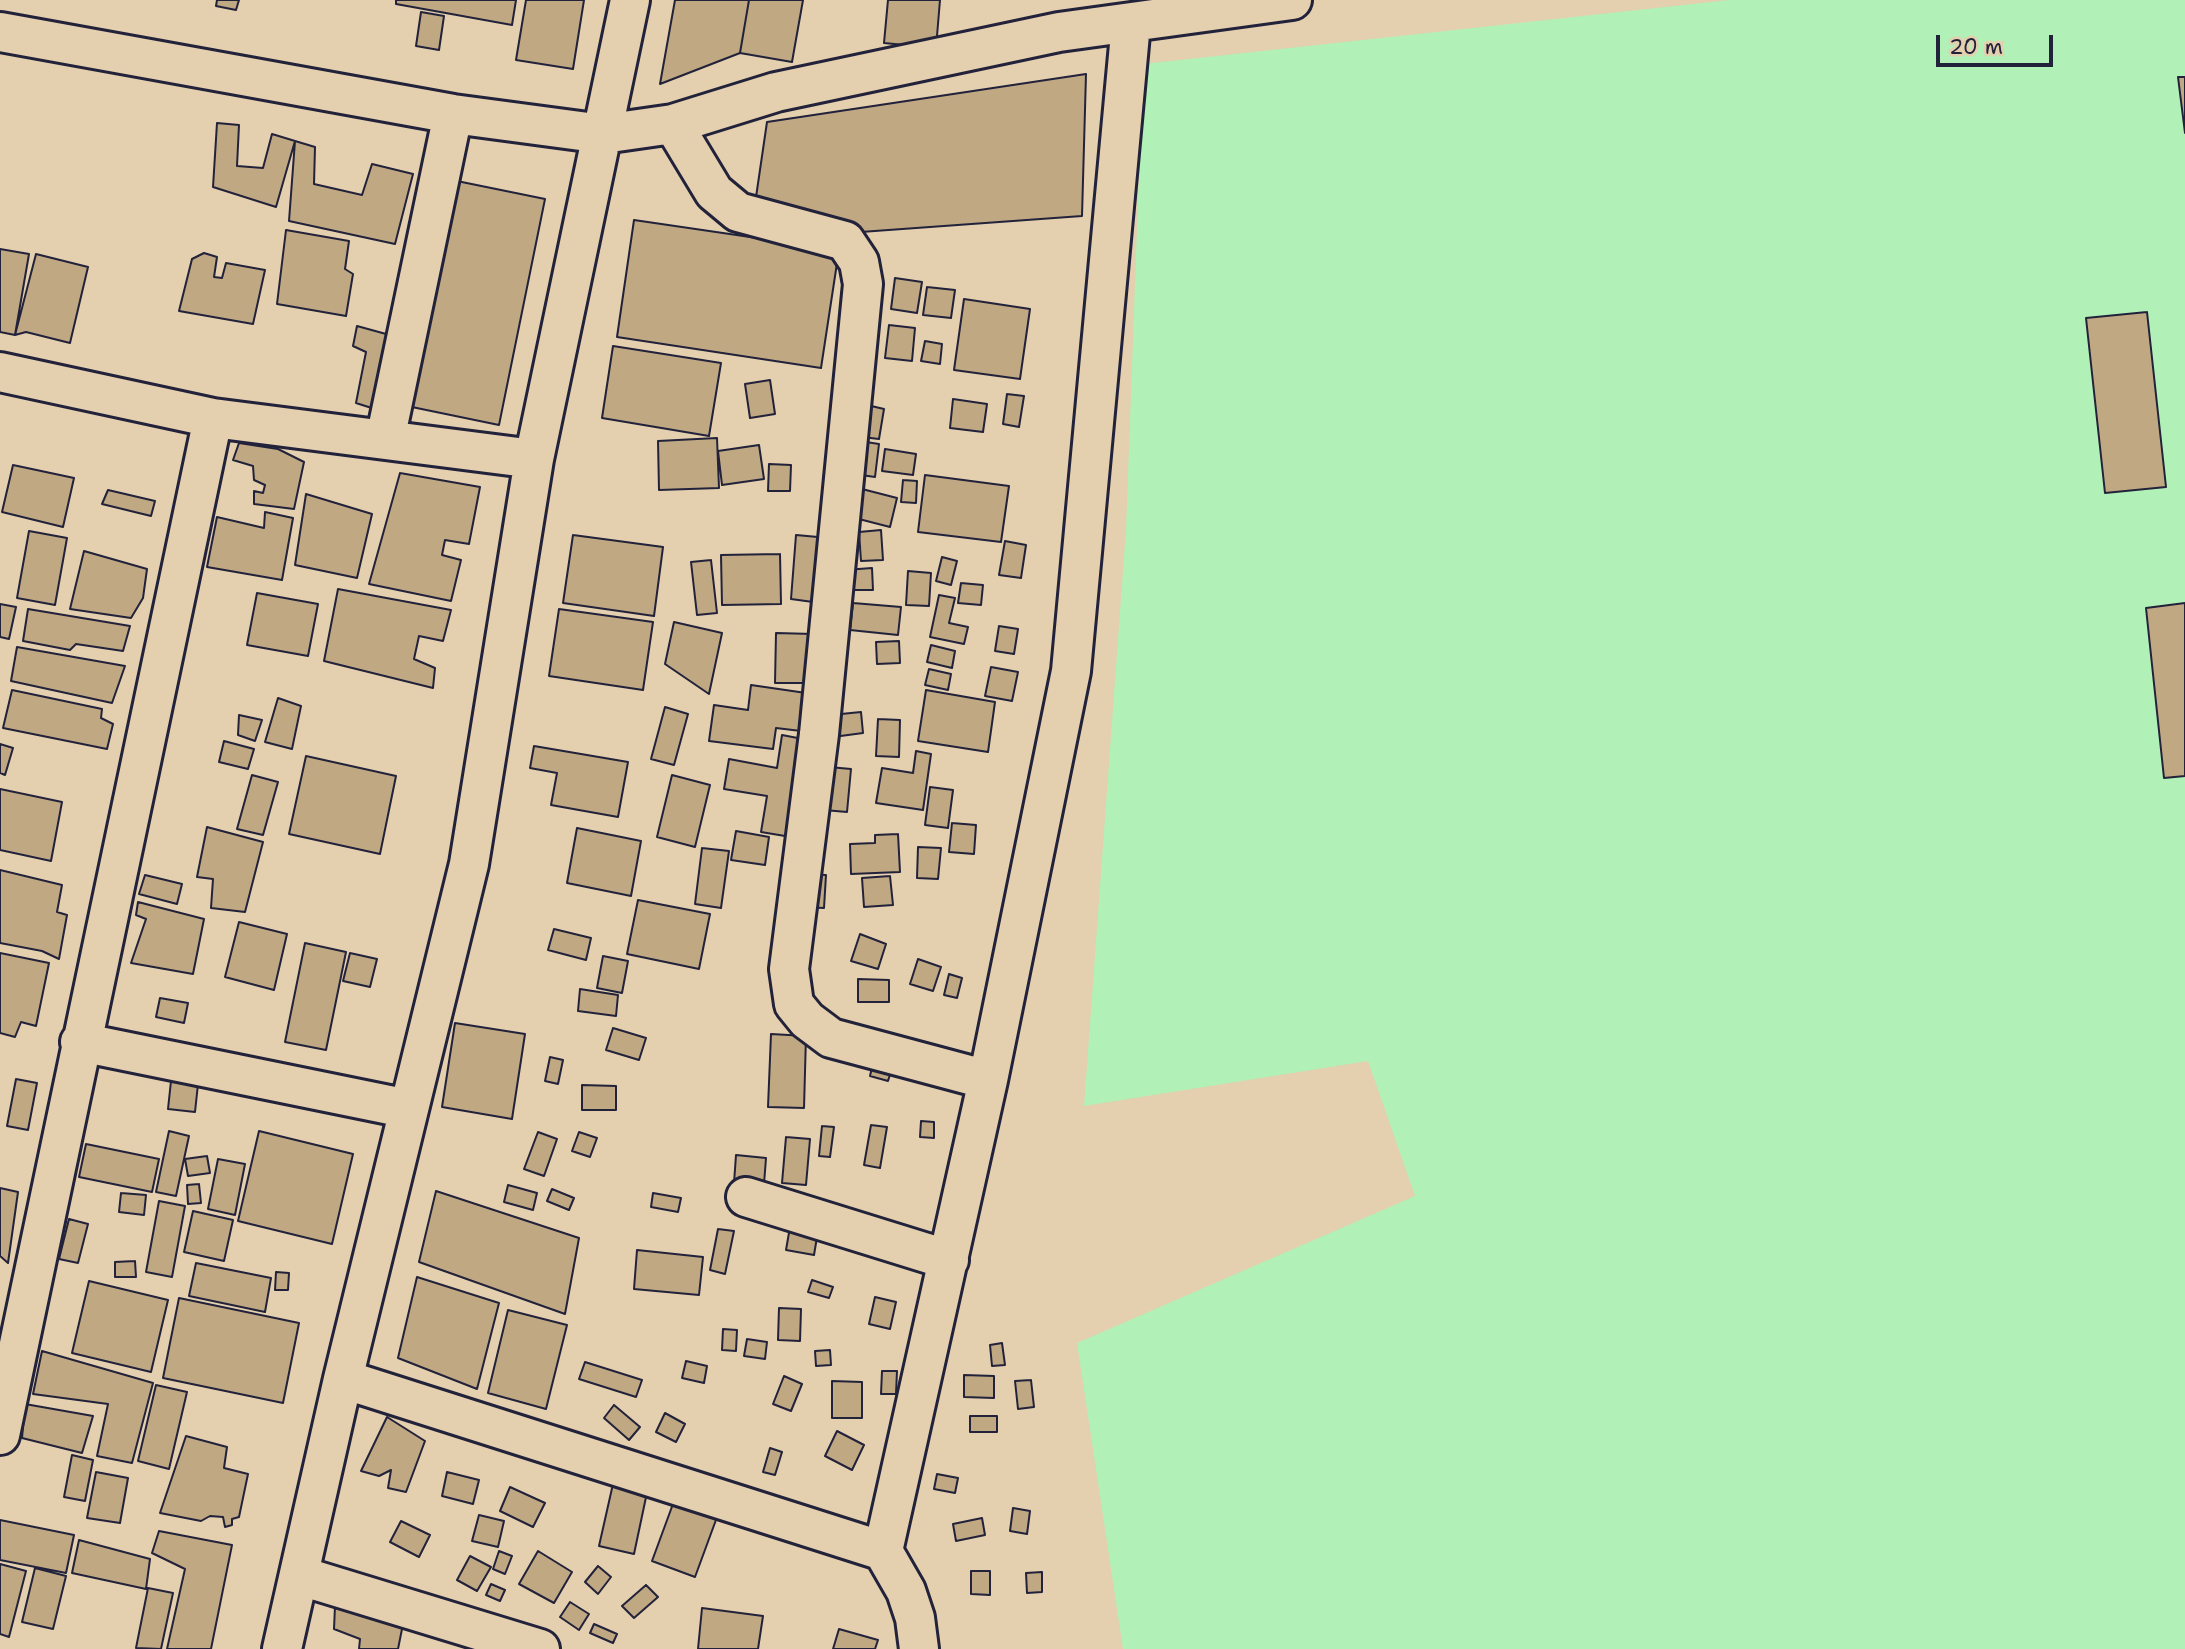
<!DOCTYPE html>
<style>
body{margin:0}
#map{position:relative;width:2185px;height:1649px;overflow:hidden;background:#e4cfae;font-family:"Shantell Sans",sans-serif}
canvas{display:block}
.scale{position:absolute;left:1936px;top:35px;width:117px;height:32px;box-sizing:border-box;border:4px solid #22223b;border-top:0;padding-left:9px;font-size:21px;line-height:24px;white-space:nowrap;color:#22223b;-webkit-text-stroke:5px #e4cfae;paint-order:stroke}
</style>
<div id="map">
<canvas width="2185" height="1649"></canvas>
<div class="scale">20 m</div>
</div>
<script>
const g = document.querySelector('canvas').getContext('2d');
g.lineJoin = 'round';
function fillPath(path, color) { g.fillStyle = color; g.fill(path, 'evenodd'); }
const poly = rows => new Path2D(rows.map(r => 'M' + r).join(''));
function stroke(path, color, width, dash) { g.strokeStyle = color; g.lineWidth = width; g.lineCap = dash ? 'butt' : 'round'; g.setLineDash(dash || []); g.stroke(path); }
const green = poly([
 [1729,0,2185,0,2185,1649,1123,1649,1077,1343,1415,1196,1368,1061,1084,1106,1126,529,1143,64]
]);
const building = poly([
 [217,0,239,0,236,10,216,6,217,0],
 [396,0,516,0,512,25,396,4,396,0],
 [526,0,584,0,573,69,516,60,526,0],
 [675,0,749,0,740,53,660,84,675,0],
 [749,0,803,0,792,62,740,53,749,0],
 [888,0,940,0,936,48,884,43,888,0],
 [421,12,444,16,439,50,416,46,421,12],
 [1086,74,1082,216,847,233,755,204,767,122,1086,74],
 [2178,77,2185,77,2185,133,2178,77],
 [217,123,239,125,237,166,263,168,272,134,295,141,276,207,213,187,217,123],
 [295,141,315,147,314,184,362,195,372,164,413,174,395,244,289,221,295,141],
 [452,180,545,199,499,425,407,406,452,180],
 [634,220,839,250,821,368,617,337,634,220],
 [286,230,349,241,345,269,353,274,346,316,277,304,286,230],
 [0,249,29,254,15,335,0,332,0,249],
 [204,253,217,257,214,277,222,278,226,263,265,270,253,324,179,311,192,259,204,253],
 [36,254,88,267,70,343,26,332,15,335,36,254],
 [895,278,922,282,917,313,891,309,895,278],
 [927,287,955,290,951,318,923,315,927,287],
 [964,299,1030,309,1020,379,954,370,964,299],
 [2147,312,2166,487,2105,493,2086,318,2147,312],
 [889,325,915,328,912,361,885,358,889,325],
 [357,326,397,337,381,411,356,403,366,352,353,346,357,326],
 [925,341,942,344,940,364,921,361,925,341],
 [613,346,721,363,709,436,602,418,613,346],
 [770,380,775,414,750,418,745,384,770,380],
 [1007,394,1024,396,1019,427,1003,424,1007,394],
 [953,399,987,404,983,432,950,428,953,399],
 [867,405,884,409,879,439,862,437,867,405],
 [717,438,719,488,659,490,658,441,717,438],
 [866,442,879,444,875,477,861,475,866,442],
 [239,443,278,449,304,462,294,509,254,504,254,491,263,493,265,485,254,480,253,466,233,460,239,443],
 [759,445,764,479,722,485,718,451,759,445],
 [885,449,916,454,913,475,882,471,885,449],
 [769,464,791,465,790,491,768,491,769,464],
 [13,465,74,478,63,527,2,512,13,465],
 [400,473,480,487,469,544,445,540,442,555,461,560,451,601,369,584,400,473],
 [925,475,1009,486,1001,542,918,532,925,475],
 [903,480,917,481,916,503,901,502,903,480],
 [862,489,897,498,890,527,855,518,862,489],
 [108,490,155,501,151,516,102,504,108,490],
 [306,494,372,514,357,578,295,565,306,494],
 [265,512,293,518,282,580,207,567,217,517,264,528,265,512],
 [881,530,883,560,861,561,859,532,881,530],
 [29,531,67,538,55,605,17,598,29,531],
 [573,535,663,547,654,616,563,603,573,535],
 [796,535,818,537,813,602,791,599,796,535],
 [1005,541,1026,545,1021,578,999,575,1005,541],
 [84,551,147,569,143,598,131,618,70,609,84,551],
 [780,554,781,604,722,605,721,555,780,554],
 [942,557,957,561,951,585,936,581,942,557],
 [711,560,717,613,697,615,691,562,711,560],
 [872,568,873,590,847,590,845,570,872,568],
 [908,571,931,573,929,606,906,605,908,571],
 [961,583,983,585,981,605,958,603,961,583],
 [338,589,451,610,443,641,419,636,414,659,435,668,433,688,324,661,338,589],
 [257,593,318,604,308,656,247,645,257,593],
 [939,595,955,598,949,623,968,627,964,644,930,637,939,595],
 [853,603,901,607,898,635,850,630,853,603],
 [2185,603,2185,776,2164,778,2146,608,2185,603],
 [0,604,16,607,9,639,0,637,0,604],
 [28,609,130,626,123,651,76,644,70,650,23,641,28,609],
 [559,609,653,622,643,690,549,676,559,609],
 [674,622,722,633,709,694,665,664,674,622],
 [999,626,1018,629,1014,654,995,651,999,626],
 [776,633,813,634,813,683,775,683,776,633],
 [899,641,900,663,877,664,876,642,899,641],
 [931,645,955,651,952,668,927,662,931,645],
 [17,647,125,666,112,703,11,681,17,647],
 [991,667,1018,672,1012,701,985,696,991,667],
 [929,669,951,674,948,690,925,685,929,669],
 [751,685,806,693,801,731,776,728,773,749,709,741,714,705,748,710,751,685],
 [12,690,102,709,101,718,113,724,107,749,3,728,12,690],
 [926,690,995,702,988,752,918,741,926,690],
 [278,698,301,706,292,749,265,742,278,698],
 [665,707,688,714,674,765,651,759,665,707],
 [861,712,863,733,833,737,831,715,861,712],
 [239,715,262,720,255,741,238,735,239,715],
 [878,719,900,720,899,757,876,756,878,719],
 [782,735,808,740,791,837,761,832,767,796,724,789,729,759,777,768,782,735],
 [224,741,254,749,248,769,219,762,224,741],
 [0,744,13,748,5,775,0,773,0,744],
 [534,746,628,762,618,817,551,805,557,773,530,768,534,746],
 [916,751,931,754,923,810,876,803,882,768,913,773,916,751],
 [306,756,396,776,380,854,289,834,306,756],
 [829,767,851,769,847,812,824,810,829,767],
 [252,775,278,782,263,835,237,829,252,775],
 [672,775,710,785,695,847,657,837,672,775],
 [930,787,953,790,948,828,925,825,930,787],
 [0,789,62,802,51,861,0,850,0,789],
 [952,823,976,825,974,854,949,852,952,823],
 [207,827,263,842,245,912,211,908,213,879,197,877,207,827],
 [577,828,641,841,631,896,567,883,577,828],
 [736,831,769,837,765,865,731,860,736,831],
 [898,834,900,872,851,874,850,844,875,843,875,835,898,834],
 [918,847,941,848,938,879,917,878,918,847],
 [702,848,729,851,721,908,695,904,702,848],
 [0,870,62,885,57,912,67,915,59,959,42,951,0,943,0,870],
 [804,874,826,875,824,908,803,907,804,874],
 [145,875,182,884,177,904,139,894,145,875],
 [890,876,893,905,864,907,862,878,890,876],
 [638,900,710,914,699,969,627,954,638,900],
 [138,902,204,919,193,974,131,963,146,919,136,915,138,902],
 [239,922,287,934,274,990,225,977,239,922],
 [554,929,591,938,586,960,548,950,554,929],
 [860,934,886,944,878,969,851,961,860,934],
 [305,943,346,952,326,1050,285,1042,305,943],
 [0,953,49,963,36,1026,21,1022,15,1037,0,1033,0,953],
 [350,953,377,959,370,987,343,981,350,953],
 [603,956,628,961,622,993,597,988,603,956],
 [918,959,941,967,933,991,910,984,918,959],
 [949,974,962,978,957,998,944,995,949,974],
 [858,979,889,980,889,1002,858,1002,858,979],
 [580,989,618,995,616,1016,578,1011,580,989],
 [160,998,188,1003,184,1023,156,1017,160,998],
 [455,1023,525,1034,512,1119,442,1107,455,1023],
 [613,1028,646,1038,639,1060,606,1050,613,1028],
 [771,1034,806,1036,804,1108,768,1107,771,1034],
 [550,1057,563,1060,558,1084,545,1081,550,1057],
 [873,1063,892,1068,888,1081,870,1076,873,1063],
 [16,1079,37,1083,28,1130,7,1126,16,1079],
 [171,1081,198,1084,195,1112,168,1109,171,1081],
 [582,1085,616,1086,616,1110,582,1110,582,1085],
 [921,1121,934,1122,934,1138,920,1137,921,1121],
 [871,1125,887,1127,880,1168,864,1165,871,1125],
 [822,1126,834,1127,830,1157,819,1156,822,1126],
 [169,1131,189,1136,176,1196,156,1192,169,1131],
 [259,1131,353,1154,332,1244,238,1221,259,1131],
 [538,1132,557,1139,544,1176,524,1169,538,1132],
 [579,1132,597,1138,590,1157,572,1151,579,1132],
 [786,1137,810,1139,806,1185,782,1183,786,1137],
 [86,1144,159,1159,152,1192,79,1177,86,1144],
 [736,1155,766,1158,764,1184,734,1183,736,1155],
 [207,1156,210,1173,188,1176,185,1159,207,1156],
 [218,1159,245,1164,235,1215,208,1209,218,1159],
 [199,1184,201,1203,188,1204,187,1185,199,1184],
 [508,1185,537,1193,533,1210,504,1202,508,1185],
 [0,1188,18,1192,8,1263,0,1256,0,1188],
 [552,1189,574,1198,569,1210,547,1201,552,1189],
 [436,1191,579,1238,565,1314,419,1262,436,1191],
 [121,1193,146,1195,144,1215,119,1212,121,1193],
 [653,1193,681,1198,678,1212,651,1207,653,1193],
 [159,1201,185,1206,172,1277,146,1272,159,1201],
 [193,1211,233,1220,224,1261,184,1252,193,1211],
 [69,1219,88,1224,78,1263,59,1259,69,1219],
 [790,1227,818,1231,814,1255,786,1250,790,1227],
 [718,1229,734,1231,725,1274,710,1270,718,1229],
 [637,1250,703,1257,699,1295,634,1289,637,1250],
 [135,1261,136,1277,115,1277,115,1262,135,1261],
 [196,1263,271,1278,265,1312,189,1296,196,1263],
 [276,1272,289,1273,288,1290,275,1290,276,1272],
 [417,1277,499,1303,477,1389,398,1358,417,1277],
 [812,1280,833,1287,829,1298,808,1292,812,1280],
 [89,1281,168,1300,151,1372,72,1353,89,1281],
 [875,1297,896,1302,890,1329,869,1324,875,1297],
 [179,1298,299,1323,283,1403,163,1378,179,1298],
 [779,1308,801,1309,800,1341,778,1340,779,1308],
 [508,1310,567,1325,546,1409,488,1393,508,1310],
 [723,1329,737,1330,736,1351,722,1350,723,1329],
 [747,1339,767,1342,765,1359,744,1356,747,1339],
 [1002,1343,1005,1365,992,1366,990,1345,1002,1343],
 [830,1350,831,1365,816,1366,815,1351,830,1350],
 [42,1351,153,1383,132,1463,97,1456,108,1404,33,1394,42,1351],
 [686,1361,707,1366,704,1383,682,1378,686,1361],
 [585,1362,642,1380,636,1397,579,1379,585,1362],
 [882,1371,897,1371,896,1394,881,1394,882,1371],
 [964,1375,994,1376,994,1398,964,1397,964,1375],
 [784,1376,802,1384,791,1411,773,1404,784,1376],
 [1031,1380,1034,1407,1018,1409,1015,1381,1031,1380],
 [832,1381,862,1382,862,1418,832,1418,832,1381],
 [156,1385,187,1392,169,1469,138,1461,156,1385],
 [25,1404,93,1416,82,1453,22,1438,25,1404],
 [614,1405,640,1427,629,1440,604,1418,614,1405],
 [665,1413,685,1424,676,1442,656,1432,665,1413],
 [970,1416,997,1416,997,1432,970,1432,970,1416],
 [387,1417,425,1441,406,1492,388,1488,391,1470,379,1476,361,1471,387,1417],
 [837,1431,864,1445,852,1470,825,1456,837,1431],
 [186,1436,227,1447,224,1468,248,1474,239,1517,232,1519,232,1525,225,1527,223,1517,210,1516,201,1521,160,1513,186,1436],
 [770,1448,782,1452,775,1475,763,1472,770,1448],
 [72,1455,93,1460,85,1501,64,1497,72,1455],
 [96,1472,128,1478,120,1523,87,1518,96,1472],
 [447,1472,479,1480,473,1504,442,1496,447,1472],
 [937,1474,958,1478,955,1493,934,1489,937,1474],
 [615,1475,649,1483,634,1554,599,1546,615,1475],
 [510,1487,545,1503,533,1527,500,1511,510,1487],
 [677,1493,720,1509,695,1577,652,1561,677,1493],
 [1013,1508,1030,1511,1027,1534,1010,1531,1013,1508],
 [479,1515,504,1521,498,1547,472,1541,479,1515],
 [982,1518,985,1535,956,1541,953,1524,982,1518],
 [0,1520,74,1535,66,1573,0,1560,0,1520],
 [401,1521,430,1535,419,1557,390,1542,401,1521],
 [159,1531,232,1545,211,1649,167,1649,185,1569,152,1553,159,1531],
 [79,1540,150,1559,146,1589,72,1573,79,1540],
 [499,1551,512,1556,505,1574,493,1569,499,1551],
 [538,1551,572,1572,554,1603,519,1584,538,1551],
 [470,1556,491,1567,477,1591,457,1580,470,1556],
 [0,1564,26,1571,9,1637,0,1634,0,1564],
 [598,1566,611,1577,598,1594,585,1582,598,1566],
 [35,1568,66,1576,53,1629,22,1622,35,1568],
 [971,1571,990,1571,990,1595,971,1594,971,1571],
 [1042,1572,1042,1592,1027,1593,1026,1573,1042,1572],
 [491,1584,505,1590,500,1601,486,1595,491,1584],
 [646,1585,658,1597,634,1618,622,1606,646,1585],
 [148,1588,173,1593,161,1649,136,1648,148,1588],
 [570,1602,589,1614,579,1630,560,1617,570,1602],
 [335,1606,404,1619,398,1649,359,1649,360,1639,334,1629,335,1606],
 [702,1608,763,1616,758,1649,698,1649,702,1608],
 [594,1624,617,1634,613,1643,590,1633,594,1624],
 [839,1629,878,1640,875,1649,833,1649,839,1629]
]);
const minor = poly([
 [0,32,453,114,603,134,673,124,776,92,1059,32,1292,0],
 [673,124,714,192,738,212,845,241,859,262,863,284,819,734,789,969,794,1004,807,1020,831,1038,988,1080],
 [0,372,213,418,534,459],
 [385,440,453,114],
 [80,1042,409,1109],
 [746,1197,949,1260],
 [343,1379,883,1551],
 [0,1435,213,418],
 [301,1576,540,1649],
 [282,1649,343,1379,469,864,534,459,630,0],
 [919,1649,915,1618,906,1591,883,1551,988,1080,1071,671,1131,23]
]);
fillPath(green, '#b1f0b7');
fillPath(building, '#c0a883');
stroke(building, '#22223b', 2);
stroke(minor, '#22223b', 44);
stroke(minor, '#e4cfae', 38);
</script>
